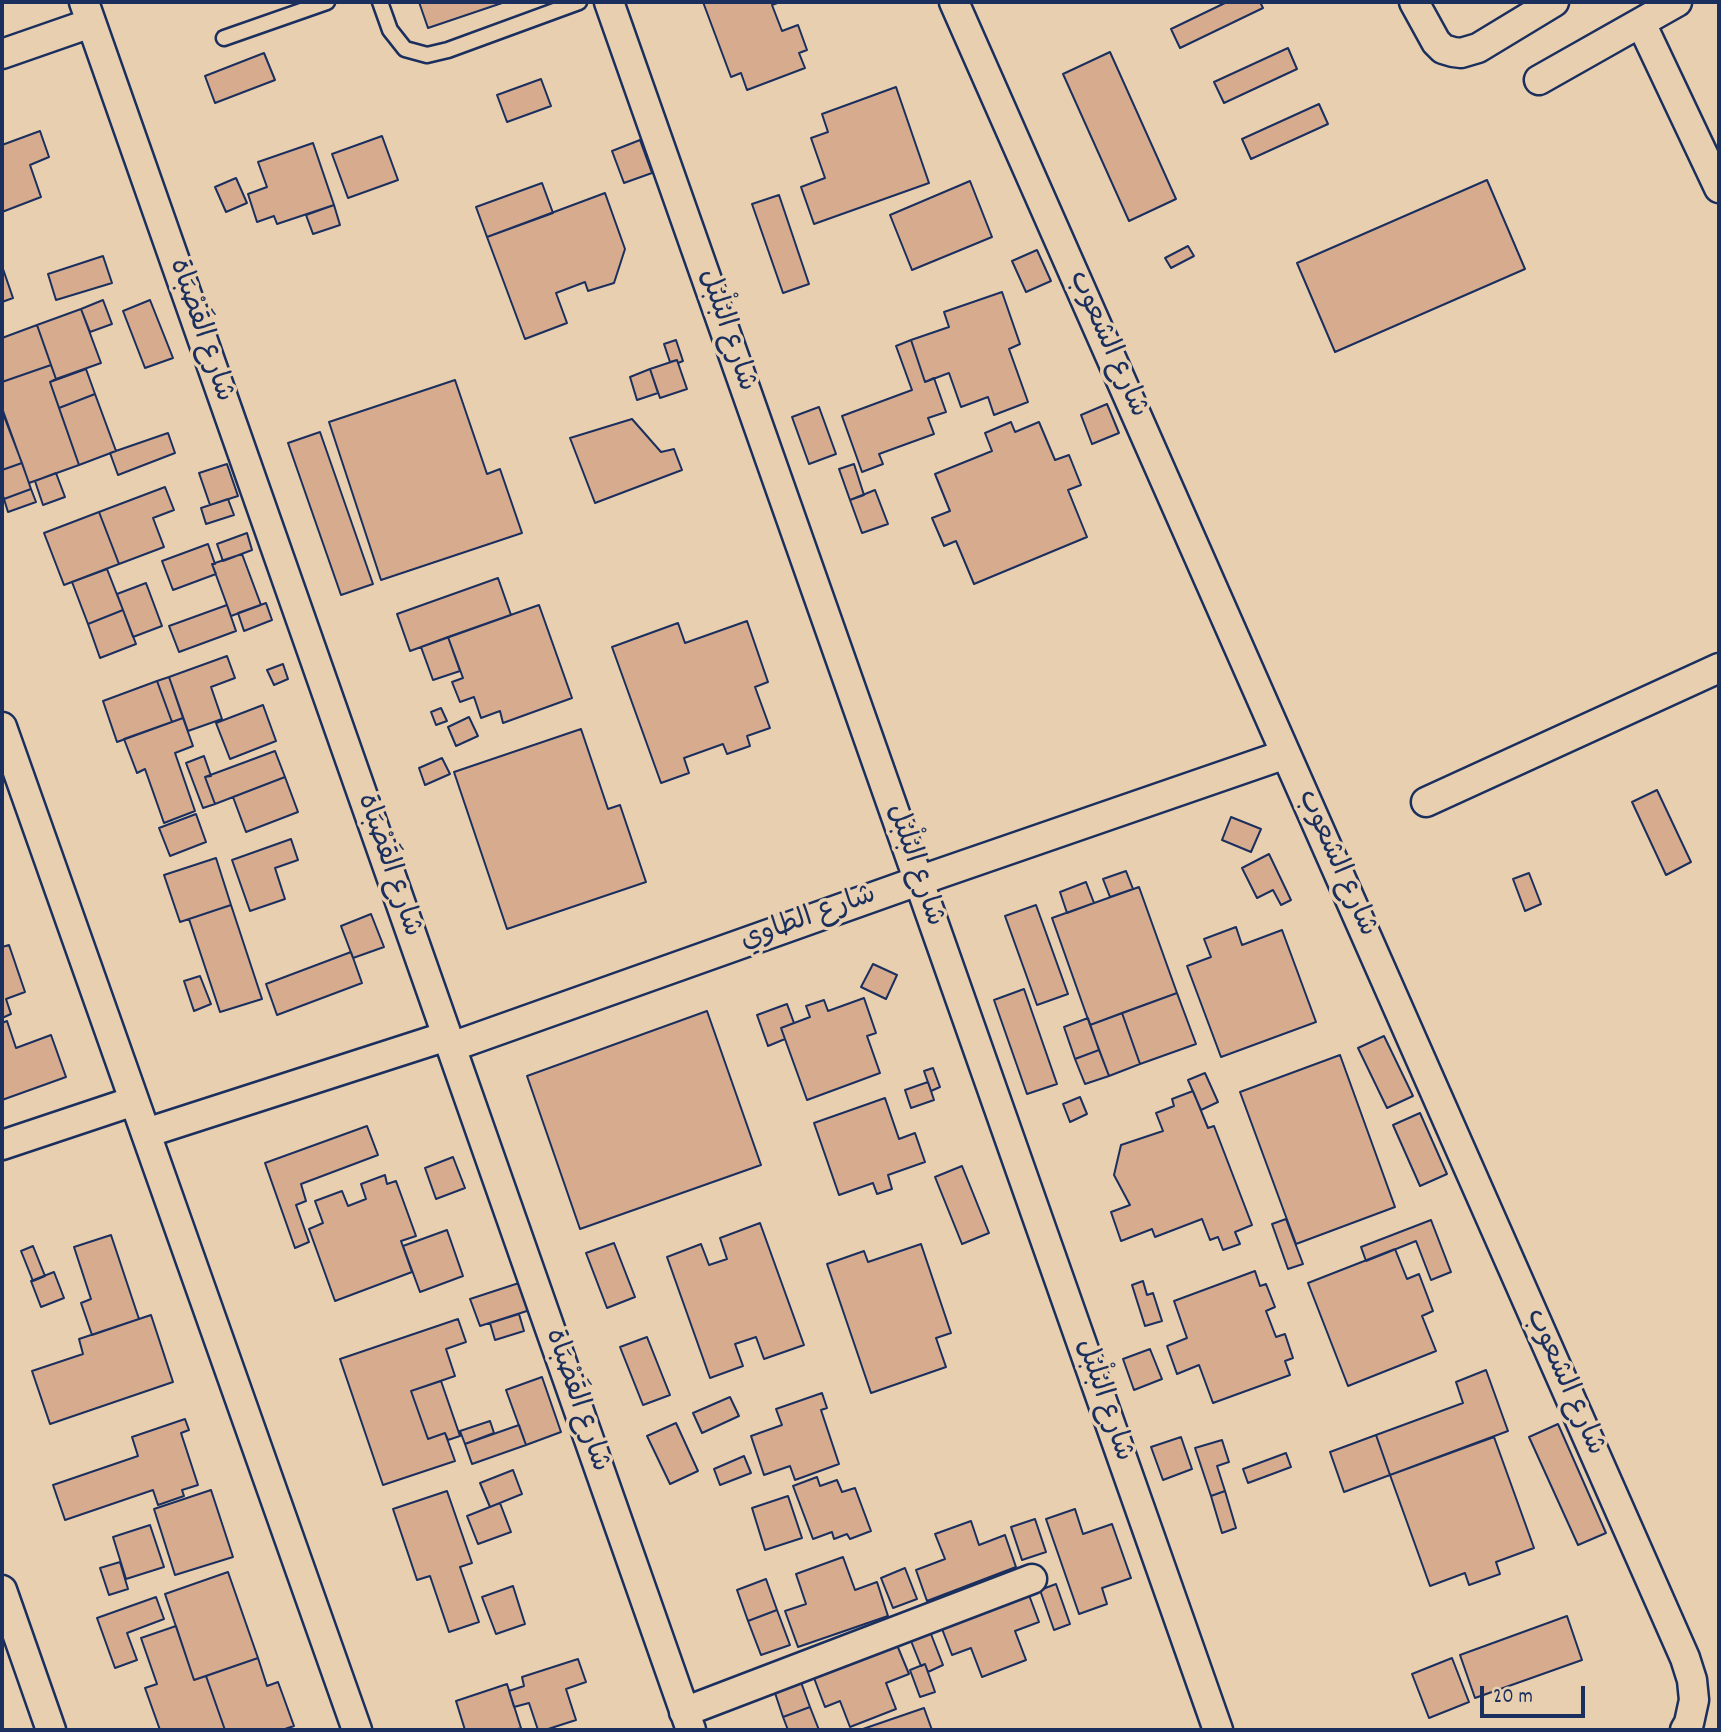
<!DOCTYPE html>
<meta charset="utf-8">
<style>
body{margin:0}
#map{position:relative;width:1721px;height:1732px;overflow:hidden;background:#e8cfb0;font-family:Dekko,sans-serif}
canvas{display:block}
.frame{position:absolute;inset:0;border:4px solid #1b2f5e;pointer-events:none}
.scale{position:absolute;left:1480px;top:1686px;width:105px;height:32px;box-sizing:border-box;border:4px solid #1b2f5e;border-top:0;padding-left:9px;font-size:21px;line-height:24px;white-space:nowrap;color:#1b2f5e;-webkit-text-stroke:5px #e8cfb0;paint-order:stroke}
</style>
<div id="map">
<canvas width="1721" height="1732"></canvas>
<div class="frame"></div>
<div class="scale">20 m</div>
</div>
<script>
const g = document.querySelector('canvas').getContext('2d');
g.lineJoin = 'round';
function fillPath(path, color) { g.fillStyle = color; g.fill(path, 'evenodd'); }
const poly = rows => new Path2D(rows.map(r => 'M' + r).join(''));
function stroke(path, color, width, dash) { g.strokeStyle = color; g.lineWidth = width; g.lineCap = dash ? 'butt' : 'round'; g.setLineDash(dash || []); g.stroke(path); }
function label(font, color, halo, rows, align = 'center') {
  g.font = font + ' Dekko,"Playpen Sans Arabic",sans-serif'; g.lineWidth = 7; g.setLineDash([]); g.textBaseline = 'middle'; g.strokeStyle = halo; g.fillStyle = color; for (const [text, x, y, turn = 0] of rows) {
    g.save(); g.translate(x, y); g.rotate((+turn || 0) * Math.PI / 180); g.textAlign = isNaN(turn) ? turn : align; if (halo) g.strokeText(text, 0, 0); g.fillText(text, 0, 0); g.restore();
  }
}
const building = poly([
 [419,2,505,2,428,28,419,2],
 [703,2,780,2,772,5,782,31,798,25,807,50,799,53,805,68,747,90,741,73,731,77,703,2],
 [1227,2,1260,2,1263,8,1180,48,1171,29,1227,2],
 [1288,48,1297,69,1224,103,1214,82,1288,48],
 [1110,52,1176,199,1129,221,1063,74,1110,52],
 [264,53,275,80,215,103,205,76,264,53],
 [541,79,551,106,507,122,497,95,541,79],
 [896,87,929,183,814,224,801,187,825,178,811,138,828,132,822,114,896,87],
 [1319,104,1328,124,1251,159,1242,139,1319,104],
 [40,131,49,157,30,165,41,197,2,212,2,145,40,131],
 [382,136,398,180,348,198,332,154,382,136],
 [640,140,652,173,624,183,612,151,640,140],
 [313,143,334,205,277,224,274,216,257,222,248,194,267,187,258,162,313,143],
 [236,178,247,203,226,212,215,187,236,178],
 [1487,180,1525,269,1335,352,1297,263,1487,180],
 [970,181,992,237,912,270,890,215,970,181],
 [542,183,553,213,487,237,476,207,542,183],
 [605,193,625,249,614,283,588,291,585,282,556,293,567,323,525,339,487,237,605,193],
 [779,195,809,284,783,293,752,204,779,195],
 [334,205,340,225,313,234,306,215,334,205],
 [1188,246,1194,256,1171,268,1165,258,1188,246],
 [1037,250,1051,281,1026,292,1012,261,1037,250],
 [103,256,112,283,56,300,48,274,103,256],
 [2,266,13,298,2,302,2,266],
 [1002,292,1020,344,1009,349,1028,402,994,415,988,397,961,407,949,373,925,382,911,340,949,327,944,312,1002,292],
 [103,300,112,324,90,332,81,309,103,300],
 [150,300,173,358,145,368,123,311,150,300],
 [81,309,101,363,56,379,37,325,81,309],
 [37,325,51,365,2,382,2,338,37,325],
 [676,340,683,361,678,363,677,360,670,362,664,344,676,340],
 [911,340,925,382,934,378,946,412,928,418,934,434,879,454,883,464,862,472,842,416,912,390,896,346,911,340],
 [677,360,687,389,660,398,650,369,677,360],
 [51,365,56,379,50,382,79,465,29,483,2,408,2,382,51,365],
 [86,369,95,394,59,408,50,382,86,369],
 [650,369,658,393,637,400,630,377,650,369],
 [455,380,487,474,500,469,522,533,381,580,329,422,455,380],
 [95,394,116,451,79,465,59,408,95,394],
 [1107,404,1119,433,1092,444,1081,415,1107,404],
 [819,407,836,454,809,464,792,417,819,407],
 [2,411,22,463,2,470,2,411],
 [632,419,661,452,674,449,682,470,595,503,570,438,632,419],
 [1011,422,1015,432,1039,422,1055,460,1069,455,1081,485,1068,490,1087,537,974,584,956,541,944,546,932,518,950,511,935,474,992,451,985,433,1011,422],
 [320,432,373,584,341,595,288,443,320,432],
 [168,433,175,453,118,475,110,453,168,433],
 [22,463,31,489,4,499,2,493,2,470,22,463],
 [227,464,238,496,210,505,199,473,227,464],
 [854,464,864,495,850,500,839,469,854,464],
 [56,473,65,497,43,505,35,481,56,473],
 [165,487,174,510,153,518,164,547,119,564,99,512,165,487],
 [31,489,36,502,8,512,4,499,31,489],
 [875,490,888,524,862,533,850,500,875,490],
 [228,499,234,515,206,524,201,508,228,499],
 [99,512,119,564,64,585,44,533,99,512],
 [247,533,252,550,223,561,217,544,247,533],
 [208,544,215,564,212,564,216,574,173,590,162,561,208,544],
 [242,554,261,605,231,616,212,564,242,554],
 [107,569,123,610,88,624,72,582,107,569],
 [498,578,511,615,410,651,397,614,498,578],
 [146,583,162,626,133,637,117,594,146,583],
 [266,603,272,620,244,631,238,613,266,603],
 [227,605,236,631,179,652,169,626,227,605],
 [539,605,572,698,503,723,500,711,481,718,474,697,460,702,452,682,463,678,448,637,539,605],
 [123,610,136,644,100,658,88,624,123,610],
 [747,621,768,682,755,687,770,728,747,736,750,746,727,754,723,744,684,758,689,773,661,783,612,647,678,623,685,643,747,621],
 [448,637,460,671,433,680,421,647,448,637],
 [227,656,235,678,211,687,222,719,188,731,169,677,227,656],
 [283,664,288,679,274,685,267,670,283,664],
 [169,677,183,718,172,722,157,681,169,677],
 [157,681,172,722,117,742,103,701,157,681],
 [263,705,276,741,230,759,216,723,263,705],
 [441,708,447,721,436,725,431,712,441,708],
 [469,717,478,736,456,746,448,727,469,717],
 [183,718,193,746,175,753,195,811,164,823,145,769,137,773,124,739,183,718],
 [581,729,608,809,620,805,646,882,507,929,454,772,581,729],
 [275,751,285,777,215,804,205,777,275,751],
 [204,756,211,776,205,777,215,804,203,808,186,763,204,756],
 [442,758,450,774,425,785,419,768,442,758],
 [285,777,298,812,246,832,233,797,285,777],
 [1657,790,1691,862,1666,875,1632,802,1657,790],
 [196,814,206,842,170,856,159,828,196,814],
 [1231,817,1261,829,1251,852,1222,840,1231,817],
 [291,839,298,860,275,868,285,899,250,911,232,860,291,839],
 [1269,854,1291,900,1281,905,1273,890,1257,898,1242,868,1269,854],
 [216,858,231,905,180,922,164,875,216,858],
 [1126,871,1133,889,1110,897,1103,879,1126,871],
 [1529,873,1541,904,1525,911,1513,879,1529,873],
 [1086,882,1094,903,1067,913,1060,892,1086,882],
 [1139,887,1177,993,1090,1025,1052,918,1139,887],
 [231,905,262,999,220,1012,189,919,231,905],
 [1036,905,1068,994,1037,1005,1005,916,1036,905],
 [371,914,384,947,353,958,341,926,371,914],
 [1236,927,1242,945,1282,930,1316,1022,1221,1057,1187,966,1211,957,1204,939,1236,927],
 [9,945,25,992,6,999,11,1014,2,1018,2,947,9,945],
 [351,952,362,983,277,1015,266,984,351,952],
 [873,964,897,975,886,999,861,987,873,964],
 [200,976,211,1004,194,1011,184,981,200,976],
 [1024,989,1057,1084,1027,1094,994,1000,1024,989],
 [1177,993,1196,1044,1140,1064,1122,1013,1177,993],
 [864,998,876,1033,867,1036,880,1073,807,1100,781,1028,810,1017,806,1006,824,1000,828,1011,864,998],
 [787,1004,794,1023,781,1028,785,1039,768,1046,757,1015,787,1004],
 [707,1011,761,1165,580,1229,527,1076,707,1011],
 [1122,1013,1140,1064,1109,1076,1090,1025,1122,1013],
 [1088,1018,1099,1050,1075,1059,1064,1027,1088,1018],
 [7,1021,16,1048,51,1035,66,1077,2,1100,2,1023,7,1021],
 [1384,1036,1413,1096,1387,1108,1358,1048,1384,1036],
 [1099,1050,1109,1076,1085,1084,1075,1059,1099,1050],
 [1340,1055,1395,1207,1296,1244,1240,1092,1340,1055],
 [933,1068,940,1087,931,1091,924,1071,933,1068],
 [1205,1073,1218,1102,1201,1110,1188,1080,1205,1073],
 [928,1082,934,1100,911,1108,905,1090,928,1082],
 [1193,1091,1208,1128,1214,1126,1252,1225,1235,1232,1240,1244,1223,1250,1218,1237,1210,1240,1202,1219,1155,1237,1152,1229,1121,1241,1111,1212,1130,1205,1114,1175,1121,1145,1163,1131,1156,1113,1174,1106,1172,1099,1193,1091],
 [1080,1097,1087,1114,1070,1122,1063,1104,1080,1097],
 [885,1098,899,1139,915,1133,925,1162,888,1175,892,1189,877,1194,873,1183,839,1195,814,1123,885,1098],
 [1420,1113,1447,1174,1420,1186,1393,1125,1420,1113],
 [367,1126,378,1155,301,1184,306,1201,296,1205,309,1242,295,1248,265,1163,367,1126],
 [453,1157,465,1188,436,1199,425,1168,453,1157],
 [962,1166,989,1233,962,1244,935,1177,962,1166],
 [385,1175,387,1184,396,1181,416,1236,401,1241,412,1272,335,1301,309,1229,323,1223,315,1201,342,1191,348,1206,366,1199,361,1184,385,1175],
 [1286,1219,1303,1264,1288,1269,1272,1224,1286,1219],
 [1431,1220,1451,1272,1431,1280,1416,1241,1366,1261,1361,1247,1431,1220],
 [760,1223,804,1345,764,1359,756,1337,735,1344,743,1366,710,1378,667,1257,701,1244,709,1265,727,1259,720,1238,760,1223],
 [447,1230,463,1276,420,1292,403,1246,447,1230],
 [111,1235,139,1319,92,1335,81,1303,91,1299,74,1247,111,1235],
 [614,1243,635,1297,607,1308,586,1253,614,1243],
 [921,1244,951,1333,936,1338,946,1367,871,1393,827,1264,864,1251,868,1262,921,1244],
 [33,1246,45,1276,33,1281,21,1251,33,1246],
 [1395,1249,1407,1279,1419,1274,1433,1311,1422,1316,1436,1351,1348,1386,1308,1283,1395,1249],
 [1255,1271,1260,1286,1266,1284,1275,1307,1266,1311,1276,1337,1285,1334,1293,1358,1285,1361,1290,1375,1213,1403,1199,1365,1177,1374,1167,1346,1187,1338,1174,1301,1255,1271],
 [54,1272,64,1298,41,1307,31,1281,54,1272],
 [1143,1281,1147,1295,1153,1293,1162,1321,1145,1326,1132,1285,1143,1281],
 [522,1282,530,1310,480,1326,470,1299,522,1282],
 [519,1314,524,1331,495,1340,490,1323,519,1314],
 [151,1315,173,1382,50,1424,32,1371,83,1354,79,1339,151,1315],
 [458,1319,466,1342,446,1349,455,1376,411,1391,428,1439,445,1433,455,1461,383,1485,340,1359,458,1319],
 [647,1337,670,1395,643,1405,620,1347,647,1337],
 [1150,1349,1162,1379,1134,1390,1123,1359,1150,1349],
 [1486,1370,1508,1431,1390,1475,1376,1435,1463,1403,1456,1382,1486,1370],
 [542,1377,561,1432,526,1445,506,1390,542,1377],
 [441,1381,460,1436,448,1440,445,1433,428,1439,411,1391,441,1381],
 [822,1393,827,1408,821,1410,839,1464,795,1480,790,1466,764,1475,751,1436,782,1425,776,1409,822,1393],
 [730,1397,739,1416,702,1433,693,1413,730,1397],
 [185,1419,189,1430,181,1433,198,1485,182,1490,184,1496,158,1505,153,1490,65,1520,53,1485,138,1456,132,1437,185,1419],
 [490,1421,494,1433,465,1444,460,1431,490,1421],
 [676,1423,698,1471,670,1484,647,1436,676,1423],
 [1558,1424,1606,1533,1578,1545,1529,1437,1558,1424],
 [519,1425,526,1445,472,1464,465,1444,519,1425],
 [1376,1435,1390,1475,1344,1492,1330,1452,1376,1435],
 [1181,1437,1192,1469,1163,1480,1151,1447,1181,1437],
 [1494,1437,1534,1548,1496,1562,1500,1574,1469,1585,1465,1573,1430,1586,1390,1475,1494,1437],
 [1222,1440,1229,1462,1217,1466,1225,1491,1211,1496,1195,1448,1222,1440],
 [1286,1453,1291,1467,1248,1483,1243,1469,1286,1453],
 [744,1456,751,1473,720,1485,714,1469,744,1456],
 [513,1470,522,1494,490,1507,480,1483,513,1470],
 [817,1477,820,1486,837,1480,842,1492,855,1488,871,1531,850,1539,847,1534,834,1539,832,1532,813,1539,793,1486,817,1477],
 [211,1490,233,1557,175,1575,154,1509,211,1490],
 [447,1491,472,1563,460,1567,479,1622,449,1632,430,1576,417,1580,393,1509,447,1491],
 [1225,1491,1236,1528,1222,1533,1211,1496,1225,1491],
 [788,1496,802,1538,765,1550,752,1508,788,1496],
 [500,1503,511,1532,478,1544,467,1516,500,1503],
 [1075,1509,1083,1534,1112,1524,1131,1578,1102,1588,1107,1604,1079,1614,1046,1519,1075,1509],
 [1035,1519,1046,1552,1022,1560,1011,1527,1035,1519],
 [971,1521,979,1545,1005,1535,1016,1567,927,1601,916,1570,945,1559,935,1534,971,1521],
 [150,1525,164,1567,126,1579,113,1537,150,1525],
 [843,1557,855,1590,877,1582,888,1616,798,1647,785,1611,806,1604,796,1574,843,1557],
 [120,1562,128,1589,109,1595,100,1568,120,1562],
 [905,1568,917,1599,893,1608,881,1578,905,1568],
 [228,1572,258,1658,194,1680,165,1594,228,1572],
 [766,1579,777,1610,748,1621,737,1590,766,1579],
 [1056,1584,1070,1624,1054,1630,1040,1590,1056,1584],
 [513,1586,525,1624,496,1634,482,1597,513,1586],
 [1026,1587,1039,1622,1015,1631,1026,1660,982,1677,971,1648,952,1655,939,1621,1026,1587],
 [156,1597,164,1619,127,1633,137,1660,115,1668,97,1618,156,1597],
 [777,1610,790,1645,761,1655,748,1621,777,1610],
 [1567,1616,1582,1660,1475,1698,1460,1655,1567,1616],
 [176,1626,194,1680,206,1676,225,1730,160,1730,145,1688,157,1684,141,1638,176,1626],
 [929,1629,943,1665,928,1672,925,1664,921,1666,909,1636,929,1629],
 [897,1645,909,1674,886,1683,896,1709,850,1727,840,1701,825,1707,814,1678,897,1645],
 [258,1658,267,1686,278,1682,294,1726,282,1730,225,1730,206,1676,258,1658],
 [1452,1658,1469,1702,1429,1718,1412,1674,1452,1658],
 [578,1659,586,1682,566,1689,576,1720,545,1730,538,1730,529,1703,514,1707,509,1691,524,1686,522,1677,578,1659],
 [925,1664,935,1692,920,1697,910,1670,925,1664],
 [798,1674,810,1707,783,1717,772,1684,798,1674],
 [507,1684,521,1728,514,1730,465,1730,456,1701,507,1684],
 [810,1707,819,1730,788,1730,783,1717,810,1707],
 [924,1708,932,1730,860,1730,924,1708]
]);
const service = poly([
 [380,2,390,30,405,49,427,55,448,50,579,2],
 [224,38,327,2]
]);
const minor = poly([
 [84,2,691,1730],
 [609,2,1218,1730],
 [954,2,1685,1658,1692,1680,1694,1700,1689,1723,1685,1730],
 [1414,2,1436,42,1443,49,1453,52,1461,53,1478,48,1554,2],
 [1641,23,1719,188],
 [2,54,91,23],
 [1539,80,1677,2],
 [2,727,357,1730],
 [1426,802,1719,668],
 [451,1047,918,881,1286,754],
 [146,1133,447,1036],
 [2,1145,134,1101],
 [2,1590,51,1730],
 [684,1712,1032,1579]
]);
const streetNames = [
 ["شارع القَصْبَاة",199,331,71],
 ["شارع البُلْبُل",725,331,71],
 ["شارع الشعوب",1106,345,66],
 ["شارع الشعوب",1335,864,66],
 ["شارع القَصْبَاة",387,866,71],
 ["شارع البُلْبُل",913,866,71],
 ["شارع الطاوي",809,920,-20],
 ["شارع الشعوب",1563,1383,66],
 ["شارع القَصْبَاة",575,1401,71],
 ["شارع البُلْبُل",1102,1401,71]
];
fillPath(building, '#d7ab8e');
stroke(building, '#1b2f5e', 2);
stroke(service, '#1b2f5e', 19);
stroke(minor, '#1b2f5e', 33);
stroke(service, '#e8cfb0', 14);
stroke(minor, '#e8cfb0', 28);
label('28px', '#1b2f5e', '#e8cfb0', streetNames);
</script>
